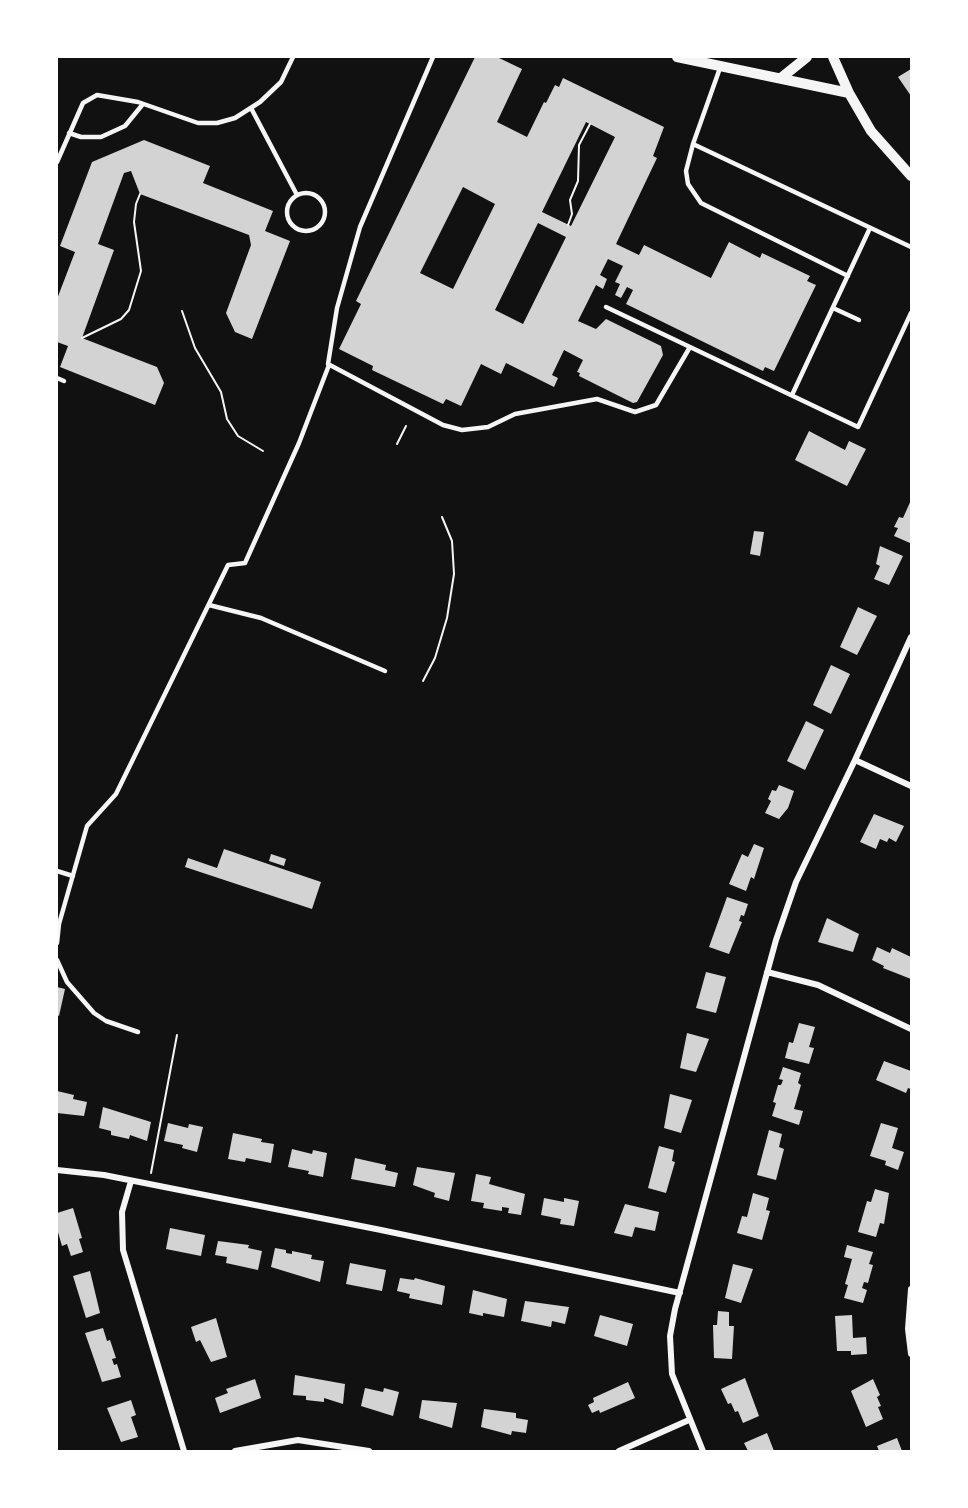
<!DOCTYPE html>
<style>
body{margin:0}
#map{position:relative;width:968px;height:1508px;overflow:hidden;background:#111;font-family:"Nunito Sans",sans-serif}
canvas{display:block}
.frame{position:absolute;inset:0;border:58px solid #fff;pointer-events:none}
</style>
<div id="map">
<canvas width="968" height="1508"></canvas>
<div class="frame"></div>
</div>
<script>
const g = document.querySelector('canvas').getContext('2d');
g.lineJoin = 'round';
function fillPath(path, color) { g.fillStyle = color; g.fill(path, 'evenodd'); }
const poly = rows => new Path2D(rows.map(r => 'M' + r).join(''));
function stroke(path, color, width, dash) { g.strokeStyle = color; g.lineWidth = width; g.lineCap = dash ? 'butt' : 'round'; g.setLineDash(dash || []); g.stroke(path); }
const building = poly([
 [475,57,497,57,522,69,497,122,527,137,544,102,546,103,555,85,559,87,563,78,664,127,653,156,657,158,616,244,639,255,644,245,711,278,729,242,760,258,762,253,810,276,807,281,816,285,774,371,765,367,763,371,626,304,633,290,627,287,621,298,615,295,620,284,615,282,623,266,608,259,600,275,607,279,603,289,596,285,578,321,596,329,606,319,661,346,663,355,637,402,633,403,579,376,580,373,577,372,583,360,564,350,552,375,558,378,554,387,506,363,501,374,481,364,461,406,446,399,443,404,372,370,373,366,339,349,361,304,356,301],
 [586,122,615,137,571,226,542,212],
 [463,187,495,204,453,289,420,273],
 [538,223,566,237,523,324,495,310],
 [911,69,911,96,898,77],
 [144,140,210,166,203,183,273,211,265,231,290,241,252,339,235,332,226,313,251,245,249,235,140,194,131,171,124,173,98,244,114,250,82,338,157,367,164,383,155,405,60,367,68,346,57,342,57,299,75,252,60,246,92,162],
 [809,431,845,450,849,441,866,449,847,486,795,460],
 [911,500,911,542,910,543,894,536,898,528,894,527,899,517,903,518],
 [754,531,764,532,760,556,750,554],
 [880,546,903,556,889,585,874,579,880,566,876,564],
 [858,607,877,616,857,655,840,647],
 [831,665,850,674,831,714,813,705],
 [806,721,824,730,805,770,787,761],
 [779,785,794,791,788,808,779,819,765,813,771,801,768,799,772,790,776,791],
 [874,814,904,826,896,842,889,838,887,842,880,839,876,849,860,842],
 [754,844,764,848,754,879,751,877,746,891,729,884,742,854,748,857],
 [224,849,321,882,312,909,185,867,188,858,217,868],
 [271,854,286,859,284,866,269,861],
 [727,897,748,904,744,916,741,915,739,921,742,922,729,954,709,947],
 [827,918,859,934,853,952,818,942],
 [877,947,890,953,892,948,911,957,911,979,883,968,884,966,872,960],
 [706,972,726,977,716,1013,696,1008],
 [57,987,65,989,59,1016,57,1015],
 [799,1023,815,1027,809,1047,814,1048,809,1064,785,1058,789,1042,793,1043],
 [687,1033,709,1039,696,1072,680,1068],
 [884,1061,911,1071,911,1089,908,1088,906,1093,876,1080],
 [783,1067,801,1073,798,1083,801,1085,794,1109,803,1111,799,1125,772,1116,776,1103,773,1102,778,1085,781,1085,783,1080,779,1079],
 [57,1091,74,1095,73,1099,87,1102,84,1116,57,1113],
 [670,1094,692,1100,681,1133,664,1128],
 [103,1107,151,1122,147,1141,130,1135,129,1139,111,1135,111,1131,99,1128],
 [168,1123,188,1128,189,1124,203,1127,197,1152,182,1148,183,1145,164,1141],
 [881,1123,898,1128,892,1148,904,1152,898,1170,885,1165,886,1161,870,1156],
 [769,1130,782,1134,779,1147,784,1149,776,1180,757,1175],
 [233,1133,262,1139,261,1142,274,1144,271,1163,246,1158,245,1162,228,1159],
 [659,1146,674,1150,672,1161,675,1162,666,1193,648,1188],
 [292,1149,312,1154,313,1150,327,1153,323,1177,308,1174,309,1171,288,1167],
 [355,1158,386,1165,385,1170,398,1173,395,1187,351,1179],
 [417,1167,455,1173,449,1201,434,1197,435,1193,413,1185],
 [476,1174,491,1177,489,1184,525,1194,521,1215,508,1213,509,1208,502,1207,502,1211,483,1208,484,1203,471,1201],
 [875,1189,889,1193,884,1224,880,1223,876,1237,858,1232,867,1201,871,1202],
 [753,1193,769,1198,766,1210,770,1211,762,1240,737,1233,742,1216,747,1217],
 [544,1198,564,1202,564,1198,579,1201,574,1226,560,1224,561,1219,541,1215],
 [625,1204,659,1212,655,1231,635,1227,632,1237,614,1233],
 [73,1208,82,1238,79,1239,83,1252,71,1256,67,1244,62,1246,57,1229,57,1213],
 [170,1228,205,1235,201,1256,166,1249],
 [218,1241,249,1245,248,1248,262,1251,258,1270,226,1263,227,1257,215,1255],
 [847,1245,873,1252,869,1264,873,1265,868,1283,864,1282,862,1288,867,1290,863,1303,844,1298,848,1285,845,1284,852,1259,844,1257],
 [275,1248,286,1250,286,1253,292,1254,292,1251,312,1255,311,1259,324,1261,320,1282,271,1267],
 [350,1263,386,1270,382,1291,346,1284],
 [733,1264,753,1269,741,1303,725,1298],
 [90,1271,100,1313,86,1318,73,1276],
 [400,1278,414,1280,415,1278,445,1286,442,1305,409,1298,410,1294,397,1291],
 [473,1290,507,1299,504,1317,483,1313,483,1316,469,1313],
 [525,1301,569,1307,565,1324,552,1321,551,1327,521,1321],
 [718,1311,729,1312,729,1326,734,1326,732,1359,714,1358,713,1325,717,1325],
 [600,1315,633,1324,627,1346,594,1336],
 [852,1315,853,1338,866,1337,867,1354,851,1355,851,1351,837,1351,835,1316],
 [216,1318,227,1357,211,1362,200,1340,196,1342,191,1327],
 [103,1328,107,1341,110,1340,116,1358,112,1359,114,1365,117,1364,121,1377,102,1382,85,1333],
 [295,1375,345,1384,343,1404,324,1398,324,1402,306,1400,306,1396,293,1395],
 [745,1378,759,1416,743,1423,738,1411,735,1412,731,1403,728,1404,721,1389],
 [255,1379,261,1398,220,1413,215,1398,228,1393,226,1389],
 [873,1379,880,1395,877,1397,881,1406,878,1407,883,1419,866,1427,851,1391],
 [628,1382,635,1398,600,1413,599,1410,592,1413,588,1405,594,1402,593,1398],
 [365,1388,383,1392,384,1388,399,1392,393,1416,361,1406],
 [131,1400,136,1415,131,1417,138,1437,121,1442,107,1408],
 [422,1400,457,1403,452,1428,419,1418],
 [484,1409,516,1413,516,1418,528,1420,526,1433,512,1431,511,1435,481,1427],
 [767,1433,774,1451,748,1451,744,1443],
 [897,1438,902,1451,879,1451,877,1446]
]);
const path = poly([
 [568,225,572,214,570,200,578,181,579,145,590,124],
 [182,311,195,348,221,392,227,419,238,436,263,451],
 [82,338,121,319,129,310,141,271,134,222,136,204,140,194],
 [397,444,406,426],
 [423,681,435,658,447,618,454,574,452,541,442,517],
 [151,1173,177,1035]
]);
const service = poly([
 [433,57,360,227,337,308,328,364,443,425,462,430,488,427,515,414,597,399,635,412,656,405,690,347],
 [720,68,693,144,686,171,688,184,701,203,848,276],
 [251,108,297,195],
 [69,133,81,137,101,137,125,126,143,104],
 [693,144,911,247],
 [57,162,83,103,97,95,138,102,198,123,217,123,235,118,260,102,281,82,293,57],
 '287 212a19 19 0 1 1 38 0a19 19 0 1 1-38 0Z',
 [606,307,858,427,911,313],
 [833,308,859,320],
 [57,378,64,381],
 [792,395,870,228],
 [209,605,261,618,385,671],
 [57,871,73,876],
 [57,943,59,924,87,826,116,794,228,565,245,563,299,443,329,365],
 [57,960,67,982,94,1013,106,1021,138,1032]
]);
const minor = poly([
 [911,637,855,760,911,786],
 [767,972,818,985,911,1029],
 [57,1170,104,1175,381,1230,680,1293],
 [131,1181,122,1212,123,1250,184,1451],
 [911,1289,908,1329,911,1354],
 [235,1451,298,1440,369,1451],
 [619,1451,689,1420],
 [703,1451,672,1374,670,1336,675,1309,776,940,796,882,855,760]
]);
const tertiary = poly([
 [677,57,849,93],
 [833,57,849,93,871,131,911,176],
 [781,78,807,57]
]);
fillPath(building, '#d3d3d3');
stroke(path, '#f5f5f5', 2);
stroke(service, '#f5f5f5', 4.5);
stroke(minor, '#f5f5f5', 6);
stroke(tertiary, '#f5f5f5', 10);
</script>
